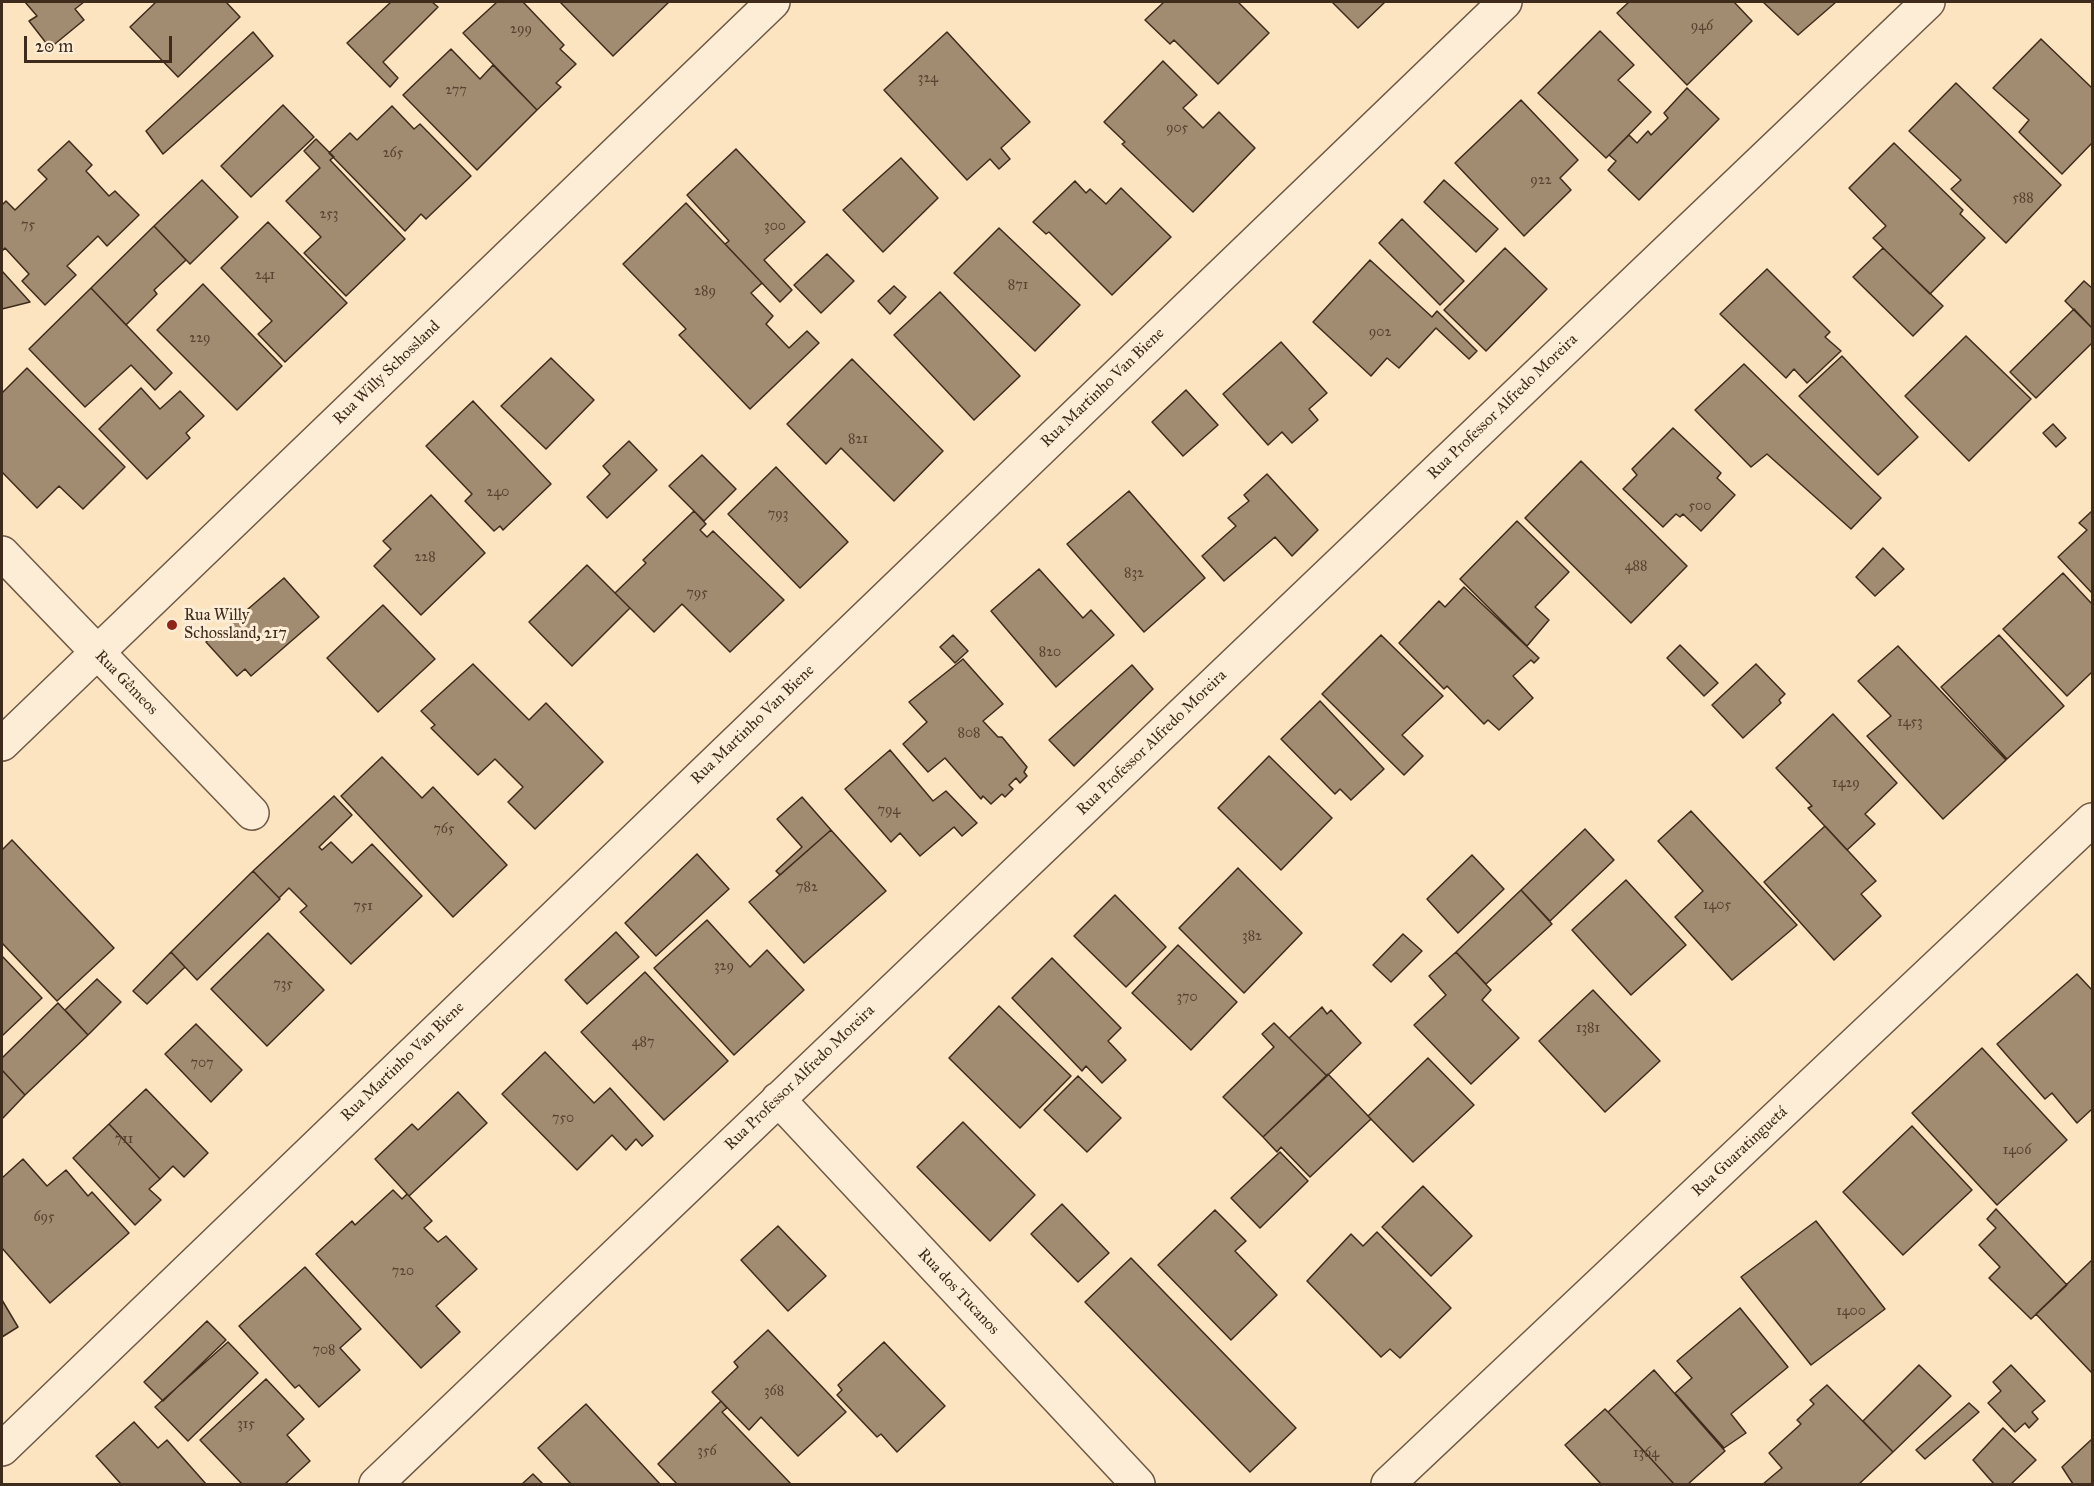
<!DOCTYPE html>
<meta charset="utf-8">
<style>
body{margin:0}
#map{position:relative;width:2094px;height:1486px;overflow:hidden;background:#fce4c0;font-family:"IM FELL Great Primer",serif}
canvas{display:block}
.frame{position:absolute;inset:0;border:3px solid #3f2b1b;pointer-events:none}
.scale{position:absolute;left:24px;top:36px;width:148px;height:27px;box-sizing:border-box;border:3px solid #3f2b1b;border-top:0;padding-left:8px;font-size:18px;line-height:21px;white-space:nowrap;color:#3f2b1b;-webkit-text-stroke:4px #fdedd6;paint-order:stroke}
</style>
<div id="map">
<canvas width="2094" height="1486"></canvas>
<div class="frame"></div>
<div class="scale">20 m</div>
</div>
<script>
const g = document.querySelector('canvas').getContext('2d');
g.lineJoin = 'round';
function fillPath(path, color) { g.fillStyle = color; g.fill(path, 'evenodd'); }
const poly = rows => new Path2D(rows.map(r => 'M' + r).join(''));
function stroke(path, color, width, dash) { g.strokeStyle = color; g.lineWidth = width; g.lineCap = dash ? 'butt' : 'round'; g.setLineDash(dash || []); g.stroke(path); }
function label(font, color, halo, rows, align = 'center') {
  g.font = font + ' "IM FELL Great Primer",serif'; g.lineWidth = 6; g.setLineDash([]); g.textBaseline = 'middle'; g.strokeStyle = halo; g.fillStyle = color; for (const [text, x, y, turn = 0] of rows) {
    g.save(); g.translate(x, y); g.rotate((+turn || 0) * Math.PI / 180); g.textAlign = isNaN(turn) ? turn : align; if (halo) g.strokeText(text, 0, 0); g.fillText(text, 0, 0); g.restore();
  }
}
const building = poly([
 [25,2,84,2,75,9,84,20,50,48,29,21,37,16,25,2],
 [156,2,226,2,240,17,178,77,130,27,156,2],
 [391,2,432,2,438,7,383,62,398,78,390,87,347,43,391,2],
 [497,2,523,2,564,45,560,49,576,64,556,83,561,87,537,110,463,33,497,2],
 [560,2,669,2,613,56,560,2],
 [1164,2,1238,2,1269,33,1218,84,1174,40,1170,44,1145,20,1164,2],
 [1332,2,1385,2,1358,28,1332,2],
 [1629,2,1734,2,1752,21,1687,85,1617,13,1629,2],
 [1763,2,1836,2,1798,35,1763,2],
 [1600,31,1634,65,1618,80,1651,112,1606,158,1538,93,1600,31],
 [253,32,273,56,163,154,146,131,253,32],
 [947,32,1030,122,1001,148,1010,159,999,169,990,159,967,180,884,90,947,32],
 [2041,39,2092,88,2092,143,2062,174,2019,132,2029,120,1993,88,2041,39],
 [451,49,480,79,493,65,537,110,477,170,403,95,451,49],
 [1163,61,1197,95,1183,108,1203,128,1219,112,1255,148,1193,212,1122,144,1125,142,1104,122,1163,61],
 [1956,83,2061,185,2006,243,1951,189,1961,180,1909,131,1956,83],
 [1687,88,1719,119,1639,200,1608,170,1616,161,1609,155,1629,135,1637,143,1648,131,1651,135,1668,118,1664,113,1687,88],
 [1521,100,1578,160,1560,178,1571,190,1524,236,1455,163,1521,100],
 [283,105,314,137,251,197,221,166,283,105],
 [392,106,414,129,420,124,471,176,426,219,421,214,405,231,329,153,350,133,357,140,392,106],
 [316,139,334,157,330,160,405,239,346,296,304,253,321,237,286,201,320,168,304,151,316,139],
 [69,141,92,165,86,171,109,196,115,191,139,215,107,246,98,236,67,266,76,275,45,305,22,281,29,274,5,248,2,251,2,205,6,201,15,210,47,179,38,170,69,141],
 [1894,143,1963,210,1960,214,1985,238,1930,294,1873,238,1886,226,1849,188,1894,143],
 [736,149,805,222,764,260,792,290,780,302,725,244,729,241,687,195,736,149],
 [901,158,938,198,883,252,843,210,901,158],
 [202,180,238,217,190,264,154,226,202,180],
 [1444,180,1498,229,1476,252,1424,202,1444,180],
 [1075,181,1086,193,1090,189,1106,204,1121,188,1171,237,1112,295,1049,232,1046,234,1033,222,1075,181],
 [686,203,762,283,751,293,773,316,766,324,789,348,807,331,819,343,750,409,679,335,686,329,623,264,686,203],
 [1402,219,1464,281,1440,305,1379,243,1402,219],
 [268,222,347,303,285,362,258,334,272,321,221,268,268,222],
 [154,226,186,260,154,290,157,294,126,325,91,288,154,226],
 [999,228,1080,305,1035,351,954,273,999,228],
 [1505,248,1547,289,1486,351,1444,310,1505,248],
 [1883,248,1943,306,1913,336,1853,277,1883,248],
 [827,254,854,281,821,313,794,285,827,254],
 [1370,260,1432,317,1437,311,1477,351,1469,359,1436,328,1399,368,1387,358,1371,376,1313,322,1370,260],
 [1767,269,1830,332,1825,337,1841,351,1807,383,1794,369,1786,378,1720,314,1767,269],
 [2,271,30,302,2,309,2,271],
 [2084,281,2092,288,2092,328,2065,301,2084,281],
 [203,284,282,366,237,410,157,330,203,284],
 [894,286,906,297,890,314,878,301,894,286],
 [91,288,172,373,155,390,131,365,85,407,29,349,91,288],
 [940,292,1020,376,974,420,894,335,940,292],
 [2074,309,2092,328,2092,343,2036,398,2010,372,2074,309],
 [1966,336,2031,399,1969,461,1905,396,1966,336],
 [1281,342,1327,393,1309,409,1318,420,1292,443,1282,432,1268,445,1223,394,1281,342],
 [1842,356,1918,437,1878,475,1799,396,1842,356],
 [551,358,594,400,546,449,501,406,551,358],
 [852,359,943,451,894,501,841,448,826,464,787,424,852,359],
 [1744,364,1881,498,1851,529,1767,454,1751,467,1695,410,1744,364],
 [27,368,125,467,83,509,59,486,37,508,2,472,2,393,27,368],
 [141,388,160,409,180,391,204,416,186,433,190,438,147,479,99,429,141,388],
 [1186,390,1218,425,1183,456,1152,422,1186,390],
 [473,401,551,484,503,530,500,526,494,531,465,501,472,494,426,446,473,401],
 [2053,424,2066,438,2056,447,2043,433,2053,424],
 [1673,428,1721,473,1717,478,1735,495,1701,531,1683,514,1680,517,1676,514,1663,527,1623,489,1637,475,1632,469,1673,428],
 [629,441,657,470,607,518,587,497,610,474,603,466,629,441],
 [702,455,736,489,704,521,669,486,702,455],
 [1581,461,1687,566,1631,623,1525,518,1581,461],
 [776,467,848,542,800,588,728,514,776,467],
 [1267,474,1318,530,1292,556,1275,537,1224,581,1202,556,1236,526,1228,518,1249,501,1244,495,1267,474],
 [1129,491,1205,578,1144,632,1067,544,1129,491],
 [431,495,485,553,421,615,374,566,391,549,383,541,431,495],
 [694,511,706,524,700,530,707,537,713,531,784,600,730,652,682,604,654,632,615,593,646,563,643,560,694,511],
 [2092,511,2092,593,2058,557,2087,530,2079,523,2092,511],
 [1517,521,1569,572,1535,607,1549,620,1527,646,1460,579,1517,521],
 [1883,548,1904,569,1875,596,1856,577,1883,548],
 [587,565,630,608,572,666,529,622,587,565],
 [1039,569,1083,618,1091,610,1114,635,1056,687,991,611,1039,569],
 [2063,573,2092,604,2092,672,2067,696,2003,629,2063,573],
 [284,578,319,617,251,676,245,669,237,676,206,642,217,632,219,634,284,578],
 [1464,587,1539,658,1534,663,1531,660,1513,676,1533,698,1499,730,1488,720,1484,724,1447,686,1444,689,1399,643,1439,601,1445,607,1464,587],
 [383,605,435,659,378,712,327,658,383,605],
 [953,635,968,651,955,663,940,647,953,635],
 [1381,635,1443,696,1402,735,1423,756,1404,775,1322,694,1381,635],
 [1999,635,2064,706,2007,759,1941,687,1999,635],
 [1680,645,1718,683,1704,696,1667,658,1680,645],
 [1898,646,2006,760,1943,819,1867,736,1891,716,1858,681,1898,646],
 [963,659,1003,704,983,721,998,737,1002,737,1027,767,1024,772,1027,776,1020,783,1016,778,1009,785,1013,789,1005,797,1002,794,991,804,983,796,981,799,945,758,928,772,903,744,927,722,909,702,963,659],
 [473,664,529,720,546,703,603,762,535,829,508,802,523,787,495,759,478,775,431,728,435,725,421,711,473,664],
 [1756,664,1785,694,1779,700,1781,703,1743,738,1712,705,1756,664],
 [1132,665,1153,689,1074,766,1049,740,1132,665],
 [1320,701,1384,769,1351,800,1340,789,1335,794,1281,739,1320,701],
 [1833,714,1897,783,1865,814,1875,824,1847,850,1808,808,1812,806,1776,768,1833,714],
 [890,750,933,801,946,791,977,823,962,836,954,827,920,856,900,833,891,842,845,789,890,750],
 [1269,756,1332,818,1281,870,1218,808,1269,756],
 [382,757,422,798,433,787,507,865,453,917,341,796,382,757],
 [334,796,352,815,319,847,322,850,331,842,352,863,372,844,422,896,351,964,300,912,307,906,289,888,279,898,253,871,334,796],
 [802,797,831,830,780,875,776,871,802,847,777,819,802,797],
 [1691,811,1797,925,1732,980,1675,917,1703,891,1658,841,1691,811],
 [1825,826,1876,881,1861,894,1881,916,1834,960,1764,882,1825,826],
 [1585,829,1614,860,1550,921,1521,890,1585,829],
 [831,830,886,891,804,963,749,902,831,830],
 [12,840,114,948,57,1001,2,943,2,850,12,840],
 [697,854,729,889,656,956,625,923,697,854],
 [1472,855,1504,889,1458,933,1427,899,1472,855],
 [1238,868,1302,933,1244,993,1179,928,1238,868],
 [253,871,280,899,197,980,171,952,253,871],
 [1626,880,1686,945,1631,995,1572,930,1626,880],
 [1521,890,1552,924,1486,984,1456,952,1521,890],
 [1115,895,1166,947,1126,987,1074,936,1115,895],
 [707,920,750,967,767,950,804,990,734,1055,654,968,707,920],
 [616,932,639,957,587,1004,565,980,616,932],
 [268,933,324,990,267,1046,211,989,268,933],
 [1403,934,1422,951,1391,982,1373,965,1403,934],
 [1178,945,1237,1002,1191,1050,1132,993,1178,945],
 [171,952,185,967,147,1004,133,991,171,952],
 [1456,952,1491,990,1482,1000,1519,1038,1471,1084,1414,1025,1446,995,1429,976,1456,952],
 [2,956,42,998,2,1036,2,956],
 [1052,958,1121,1028,1108,1041,1126,1060,1102,1083,1086,1066,1082,1071,1012,998,1052,958],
 [645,972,728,1061,664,1120,581,1032,645,972],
 [2077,974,2092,990,2092,1109,2077,1123,2052,1093,2045,1099,1997,1044,2077,974],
 [97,979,121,1002,88,1035,65,1010,97,979],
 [1593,990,1660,1061,1605,1112,1539,1041,1593,990],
 [58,1003,88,1035,25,1095,2,1070,2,1058,58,1003],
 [999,1006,1071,1076,1020,1128,949,1058,999,1006],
 [1322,1007,1327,1014,1331,1010,1361,1043,1327,1076,1289,1038,1322,1007],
 [1274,1023,1327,1076,1263,1137,1223,1097,1274,1047,1262,1034,1274,1023],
 [196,1024,242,1070,211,1102,165,1054,196,1024],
 [1982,1048,2067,1140,1997,1205,1912,1113,1982,1048],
 [545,1052,594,1103,610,1088,653,1136,642,1146,636,1139,626,1150,612,1135,577,1170,502,1094,545,1052],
 [1428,1058,1474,1105,1413,1162,1368,1116,1428,1058],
 [2,1070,25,1095,2,1119,2,1070],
 [1328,1074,1371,1119,1310,1177,1281,1147,1277,1152,1263,1137,1328,1074],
 [1078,1076,1121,1118,1087,1152,1044,1110,1078,1076],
 [146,1089,208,1153,184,1177,173,1166,160,1179,109,1124,146,1089],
 [458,1092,487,1123,409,1196,375,1159,412,1124,418,1130,458,1092],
 [963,1122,1035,1195,990,1241,917,1167,963,1122],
 [109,1124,160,1179,149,1189,161,1200,135,1225,73,1158,109,1124],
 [1912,1126,1972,1190,1903,1255,1843,1192,1912,1126],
 [1280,1152,1308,1181,1260,1228,1231,1198,1280,1152],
 [23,1159,47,1186,66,1170,88,1196,92,1192,129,1233,50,1303,2,1248,2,1178,23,1159],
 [1423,1186,1472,1236,1431,1276,1382,1227,1423,1186],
 [393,1190,402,1199,407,1194,409,1196,432,1221,424,1228,438,1242,446,1236,477,1269,436,1306,460,1332,421,1368,316,1254,352,1221,355,1225,393,1190],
 [1062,1204,1109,1253,1078,1282,1031,1234,1062,1204],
 [1996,1209,2067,1285,2031,1319,1989,1278,2000,1267,1979,1245,1996,1228,1987,1219,1996,1209],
 [1215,1210,1246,1241,1235,1251,1277,1295,1231,1340,1158,1265,1215,1210],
 [1816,1221,1885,1309,1811,1365,1741,1277,1816,1221],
 [778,1226,826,1276,788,1311,741,1260,778,1226],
 [1377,1232,1451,1308,1400,1358,1390,1349,1381,1357,1307,1281,1351,1234,1363,1246,1377,1232],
 [1131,1258,1296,1428,1250,1472,1085,1302,1131,1258],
 [2092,1260,2092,1373,2036,1314,2092,1260],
 [305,1267,361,1329,340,1348,360,1370,319,1407,299,1385,295,1388,239,1326,305,1267],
 [2,1300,18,1327,2,1337,2,1300],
 [1740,1308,1788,1367,1731,1414,1746,1433,1724,1448,1675,1393,1692,1378,1677,1361,1740,1308],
 [207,1321,226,1340,163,1401,144,1382,207,1321],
 [768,1330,846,1412,798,1456,761,1417,749,1430,712,1392,738,1367,734,1362,768,1330],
 [228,1342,258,1373,188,1441,155,1407,228,1342],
 [884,1342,945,1406,897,1452,881,1434,877,1437,837,1395,842,1390,838,1385,884,1342],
 [1919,1365,1951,1396,1893,1452,1863,1421,1919,1365],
 [2011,1365,2045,1401,2032,1412,2038,1419,2029,1428,2025,1423,2015,1432,1988,1403,2001,1391,1993,1382,2011,1365],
 [1654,1370,1725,1451,1688,1484,1674,1484,1608,1412,1654,1370],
 [266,1379,304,1419,287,1435,310,1461,285,1484,242,1484,200,1440,266,1379],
 [1827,1385,1893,1452,1859,1484,1763,1484,1782,1468,1769,1453,1801,1424,1797,1420,1814,1404,1810,1400,1827,1385],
 [721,1401,727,1408,722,1412,791,1484,677,1484,658,1464,721,1401],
 [1969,1403,1979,1412,1925,1459,1916,1450,1969,1403],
 [586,1404,660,1484,571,1484,538,1448,586,1404],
 [1605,1409,1608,1412,1674,1484,1601,1484,1565,1445,1605,1409],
 [134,1422,158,1448,167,1440,206,1484,121,1484,96,1456,134,1422],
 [2003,1428,2036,1460,2011,1484,1994,1484,1973,1460,2003,1428],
 [2092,1439,2092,1484,2073,1484,2062,1467,2092,1439],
 [533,1474,543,1484,522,1484,533,1474]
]);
const minor = poly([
 [2,553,252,813],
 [2,744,773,2],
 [778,1099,1138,1484],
 [2,1449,1505,2],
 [376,1484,1928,2],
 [1388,1484,2092,820]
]);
const markers = [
 [172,625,6,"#8f2418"]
];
const numberNames = [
 ["946",1702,27],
 ["299",521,30],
 ["324",928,79],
 ["277",456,91],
 ["905",1177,129],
 ["265",393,154],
 ["922",1541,181],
 ["588",2023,199],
 ["253",329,215],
 ["75",28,226],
 ["300",775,227],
 ["241",265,276],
 ["871",1018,286],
 ["289",705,292],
 ["902",1380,333],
 ["229",200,339],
 ["821",858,440],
 ["240",498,493],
 ["500",1700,507],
 ["793",778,515],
 ["228",425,558],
 ["488",1636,567],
 ["832",1134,574],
 ["795",697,594],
 ["820",1050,653],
 ["1453",1910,723],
 ["808",969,734],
 ["1429",1846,784],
 ["794",889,811],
 ["765",444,830],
 ["782",807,888],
 ["1405",1717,906],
 ["751",363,907],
 ["382",1252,937],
 ["329",724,967],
 ["735",283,985],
 ["370",1187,998],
 ["1381",1588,1029],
 ["487",643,1043],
 ["707",202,1064],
 ["750",563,1119],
 ["711",124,1140],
 ["1406",2017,1151],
 ["695",44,1218],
 ["720",403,1272],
 ["1400",1851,1312],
 ["708",324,1351],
 ["368",774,1392],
 ["315",246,1425],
 ["356",707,1452],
 ["1364",1646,1454]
];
const streetNames = [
 ["Rua Willy Schossland",387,373,-44],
 ["Rua Martinho Van Biene",1103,388,-44],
 ["Rua Professor Alfredo Moreira",1503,407,-44],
 ["Rua Gêmeos",126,683,46],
 ["Rua Martinho Van Biene",753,725,-44],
 ["Rua Professor Alfredo Moreira",1152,743,-44],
 ["Rua Martinho Van Biene",403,1062,-44],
 ["Rua Professor Alfredo Moreira",800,1078,-44],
 ["Rua Guaratinguetá",1740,1152,-43],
 ["Rua dos Tucanos",958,1292,47]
];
const poiNames = [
 ["Rua Willy",184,616],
 ["Schossland, 217",184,634]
];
fillPath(building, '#a18b71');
stroke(building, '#3f2b1b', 1.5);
stroke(minor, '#6e5944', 36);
stroke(minor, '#fdedd6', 33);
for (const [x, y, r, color] of markers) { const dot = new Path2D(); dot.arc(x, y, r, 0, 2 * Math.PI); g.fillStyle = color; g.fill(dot); stroke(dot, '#fdedd6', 2); }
label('14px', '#584330', null, numberNames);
label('16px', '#3f2b1b', '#fdedd6', streetNames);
label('16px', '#3f2b1b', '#fdedd6', poiNames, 'left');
</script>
